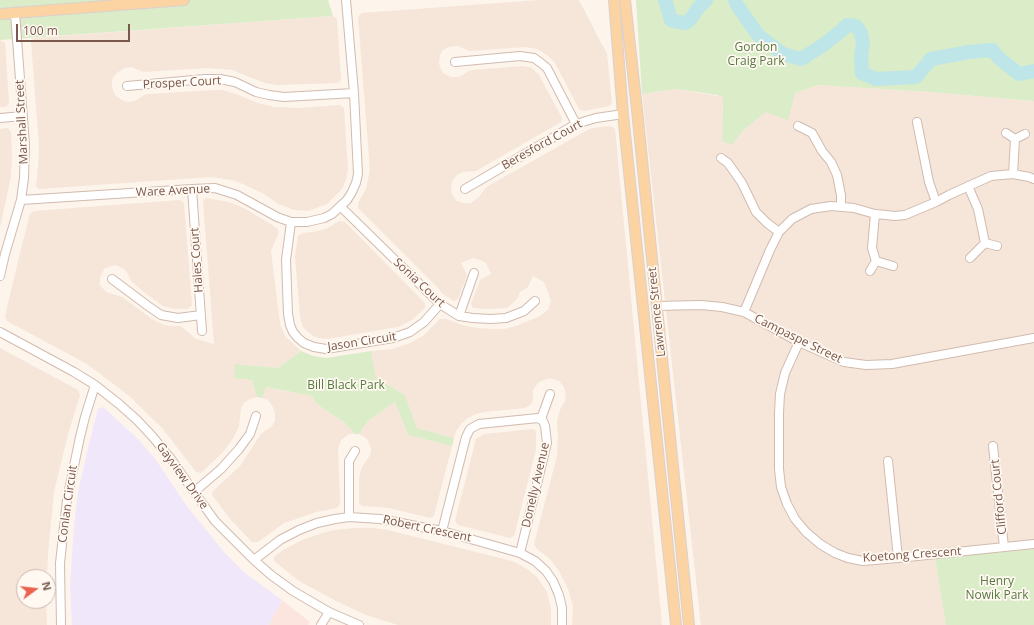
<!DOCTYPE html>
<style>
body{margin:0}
#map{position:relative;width:1034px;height:625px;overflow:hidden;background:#fdf4eb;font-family:"Open Sans",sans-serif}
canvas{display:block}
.north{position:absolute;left:16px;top:569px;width:40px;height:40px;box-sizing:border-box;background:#fff9f2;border:1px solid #cab9b0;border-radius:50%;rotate:75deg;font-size:11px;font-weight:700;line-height:16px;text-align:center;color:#7a584c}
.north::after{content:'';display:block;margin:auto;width:14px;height:18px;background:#e9634f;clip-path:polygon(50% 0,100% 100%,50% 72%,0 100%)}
.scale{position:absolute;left:16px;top:24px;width:114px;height:18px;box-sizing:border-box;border:2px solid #7a584c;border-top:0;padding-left:5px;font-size:12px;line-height:14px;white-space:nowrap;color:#7a584c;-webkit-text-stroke:3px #fff9f2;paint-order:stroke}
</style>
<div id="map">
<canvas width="1034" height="625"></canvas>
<div class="north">N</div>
<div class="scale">100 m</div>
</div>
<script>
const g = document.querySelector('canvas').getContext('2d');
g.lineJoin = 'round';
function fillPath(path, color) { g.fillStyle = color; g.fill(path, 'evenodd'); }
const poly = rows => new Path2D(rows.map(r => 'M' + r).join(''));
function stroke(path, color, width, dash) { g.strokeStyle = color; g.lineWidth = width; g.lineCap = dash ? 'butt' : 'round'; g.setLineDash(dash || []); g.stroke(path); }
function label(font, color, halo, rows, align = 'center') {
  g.font = font + ' "Open Sans",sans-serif'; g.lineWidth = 3.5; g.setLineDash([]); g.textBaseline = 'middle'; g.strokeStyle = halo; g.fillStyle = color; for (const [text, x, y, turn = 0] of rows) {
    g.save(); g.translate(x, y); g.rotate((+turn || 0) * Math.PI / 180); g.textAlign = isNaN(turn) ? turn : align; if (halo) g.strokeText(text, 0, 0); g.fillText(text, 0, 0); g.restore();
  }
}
const residential = poly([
 [539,0,579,0,607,54,612,103,609,106,584,111,579,109,555,63,547,55,537,49,525,47,470,51,458,46,448,47,443,50,440,55,439,64,441,69,444,74,452,77,459,77,469,71,473,70,523,66,532,68,539,75,562,118,561,122,476,171,463,172,457,175,452,181,451,191,453,196,457,201,464,203,471,203,479,197,484,190,488,186,584,132,592,128,611,126,615,129,662,625,572,625,573,606,568,589,559,571,550,559,537,549,534,544,557,456,558,436,557,423,558,417,560,410,565,401,566,396,564,387,559,381,552,379,549,378,541,381,538,383,533,390,533,400,532,403,529,406,525,408,485,412,476,414,468,418,461,424,456,431,454,438,417,428,405,395,376,378,371,351,392,349,408,344,423,336,440,319,446,319,462,325,477,328,492,329,504,329,516,326,540,316,548,310,551,301,549,295,544,282,533,276,528,287,520,292,518,298,513,303,507,308,487,309,473,308,471,304,480,280,491,274,486,263,480,260,473,258,461,263,467,275,458,299,454,301,444,295,437,287,358,208,358,203,366,189,370,170,358,17,362,13],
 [333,16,337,19,341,80,338,83,277,85,265,83,232,70,221,69,207,68,144,72,131,67,125,68,118,72,114,76,112,80,112,87,115,95,117,97,124,101,128,102,135,101,144,95,149,94,214,90,222,90,236,94,258,103,274,107,300,108,340,105,344,108,348,170,346,179,343,187,339,192,327,204,314,209,308,211,294,210,278,204,264,194,243,184,232,180,211,177,39,189,36,186,38,167,39,146,31,41,34,38],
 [0,40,5,43,9,103,6,107,0,107],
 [818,85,930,92,1034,101,1034,549,935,558,946,625,701,625,642,94,677,89,723,97,722,140,732,145,744,130,766,112,795,93],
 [8,128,11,132,12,153,11,177,0,227,0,129],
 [206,198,224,201,235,204,249,211,277,228,279,232,271,251,280,324,285,336,301,351,278,368,235,364,252,379,257,397,250,399,245,402,241,407,239,426,234,437,223,452,201,473,196,472,163,429,128,395,87,364,7,321,5,316,19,257,30,214,34,211,180,200,184,203,192,305,188,309,175,309,163,306,145,293,131,281,127,272,124,269,116,265,108,267,104,269,100,278,100,285,106,292,122,297,152,319,164,325,172,326,181,326,196,339,214,344,203,202],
 [339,221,345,222,425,303,425,308,412,320,398,327,327,339,319,338,313,336,307,331,303,327,300,317,295,256,298,236,303,233,312,232,326,229],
 [0,348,78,390,80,395,68,434,54,492,48,553,47,577,24,577,24,601,46,601,47,625,0,625],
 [265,387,312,396,317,404,345,423,355,434,349,434,341,440,338,448,340,504,337,508,316,512,296,519,284,523,258,542,252,542,231,520,212,495,213,491,240,466,261,434,272,426,275,421,275,414,273,407,268,400,262,398],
 [395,402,408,435,452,446,434,516,430,518,389,508,362,506,359,503,359,479,361,469,370,455,371,450,370,445,366,438,359,434,368,421],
 [533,429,536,432,536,450,514,536,510,538,458,525,455,521,476,439,484,434],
 [355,528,372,528,388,530,512,561,520,565,527,569,537,577,547,592,551,609,551,625,398,625,366,615,338,602,299,581,274,561,274,557,283,550,302,540,322,533,334,530]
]);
const commercial = poly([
 [282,600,310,622,308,625,269,625]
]);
const education = poly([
 [103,407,139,440,156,460,186,505,224,552,245,573,282,600,269,625,72,625,70,585,74,527,78,492,87,452,98,409]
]);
const green = poly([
 [0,0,328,0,333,16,0,40],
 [636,0,1034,0,1034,101,930,92,818,85,795,93,788,120,766,112,744,130,732,145,722,141,723,97,717,95,677,89,642,94],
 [301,351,313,356,326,358,371,351,376,378,405,395,417,428,454,438,452,446,408,435,395,402,368,421,359,434,355,434,345,423,317,404,312,396,266,387,262,398,257,397,252,380,234,378,235,364,278,368],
 [1034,549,1034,625,946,625,935,558]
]);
const river = poly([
 [665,0,671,20,678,22,685,23,689,21,699,7,706,0],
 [735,0,737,5,758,35,783,54,801,59,822,46,841,31,847,25,856,26,861,33,863,43,861,57,862,73,876,79,916,77,931,59,969,52,992,50,1000,59,1019,74,1034,71]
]);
const minor = poly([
 [455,62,520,56,534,58,541,63,547,68,576,124],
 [127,86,205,79,220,79,235,82,256,92,269,95,284,97,354,93],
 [0,118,23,116],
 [917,122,929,182,936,202],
 [798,126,812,133,822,151,831,162,837,175,841,195,841,207],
 [1006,133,1015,139,1013,174],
 [1015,139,1025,134],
 [721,158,728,163,742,183,756,212,767,223,779,232],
 [968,186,978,209,985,243,997,246],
 [192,189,202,331],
 [465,189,576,124,596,118,623,114],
 [21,200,192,189,215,188,237,195,277,217,291,222,307,222,324,218,332,214,347,200,352,192,356,183,358,174,354,93,346,0],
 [341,207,440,304,459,316,473,318,491,319,506,318,524,311,535,301],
 [875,214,872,248,876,261],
 [291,222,286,260,288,314,290,325,293,332,298,338,304,343,314,347,326,349,393,338,410,332,424,322,440,304],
 [970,258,985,243],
 [870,271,876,261,893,266],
 [0,276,5,254,21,200,24,178,25,145,15,13],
 [112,279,148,306,161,315,178,318,201,315],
 [656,306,701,305,722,307,744,312,799,342,844,362,866,365,892,364,1034,338],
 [744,312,770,250,779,232,792,219,811,209,831,206,854,208,875,214,886,215,895,216,905,215,936,202,949,195,991,176,1013,174,1029,177,1034,179],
 [459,316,474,273],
 [0,332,74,372,95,385,119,404,137,420,152,436,171,459,194,492,215,521,254,560,271,575,293,591,329,612,359,625],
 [799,342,785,373,780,394,779,413,779,469,781,487,787,504,795,519,806,532,820,544,835,553,848,558,863,561,898,558,1034,544],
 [541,419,550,394],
 [993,446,1004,547],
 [888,461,898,558],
 [194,492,221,469,239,449,250,434,256,416],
 [349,517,349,461,355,451],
 [442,531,466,437,470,429,479,424,538,418,543,421,545,426,547,443,520,553],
 [254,560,280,540,299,530,317,523,335,519,349,517,380,519,442,531,520,553,535,561,546,571,553,581,559,595,562,608,562,625],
 [61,625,60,563,67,500,80,437,85,417,95,385],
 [321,625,329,612]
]);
const major = poly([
 [614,0,623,114,676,625],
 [625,0,637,110,689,625],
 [0,14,184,0]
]);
const parkNames = [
 ["Gordon",756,48],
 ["Craig Park",756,62],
 ["Bill Black Park",346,386],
 ["Henry",997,582],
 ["Nowik Park",997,596]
];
const streetNames = [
 ["Prosper Court",182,83,-3],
 ["Marshall Street",22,122,-93],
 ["Beresford Court",542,145,-29],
 ["Ware Avenue",173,191,-3],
 ["Hales Court",197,260,-94],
 ["Sonia Court",419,283,43],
 ["Lawrence Street",657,312,-96],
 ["Campaspe Street",798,339,26],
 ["Jason Circuit",362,342,-9],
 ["Gayview Drive",182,476,54],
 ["Donelly Avenue",536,485,-77],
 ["Clifford Court",999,497,-96],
 ["Conlan Circuit",68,504,-82],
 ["Robert Crescent",427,529,12],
 ["Koetong Crescent",912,555,-4]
];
fillPath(residential, '#f5e6d9');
fillPath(commercial, '#fde5df');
fillPath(education, '#f1e7fa');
fillPath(green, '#daecc8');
stroke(river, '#bee6e8', 14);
stroke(minor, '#d1bbaf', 10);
stroke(major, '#dad0cd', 12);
stroke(minor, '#fff', 8);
stroke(major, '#fcd3a3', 10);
label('12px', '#577a41', '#fff9f2', parkNames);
label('12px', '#7a584c', '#fff9f2', streetNames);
</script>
